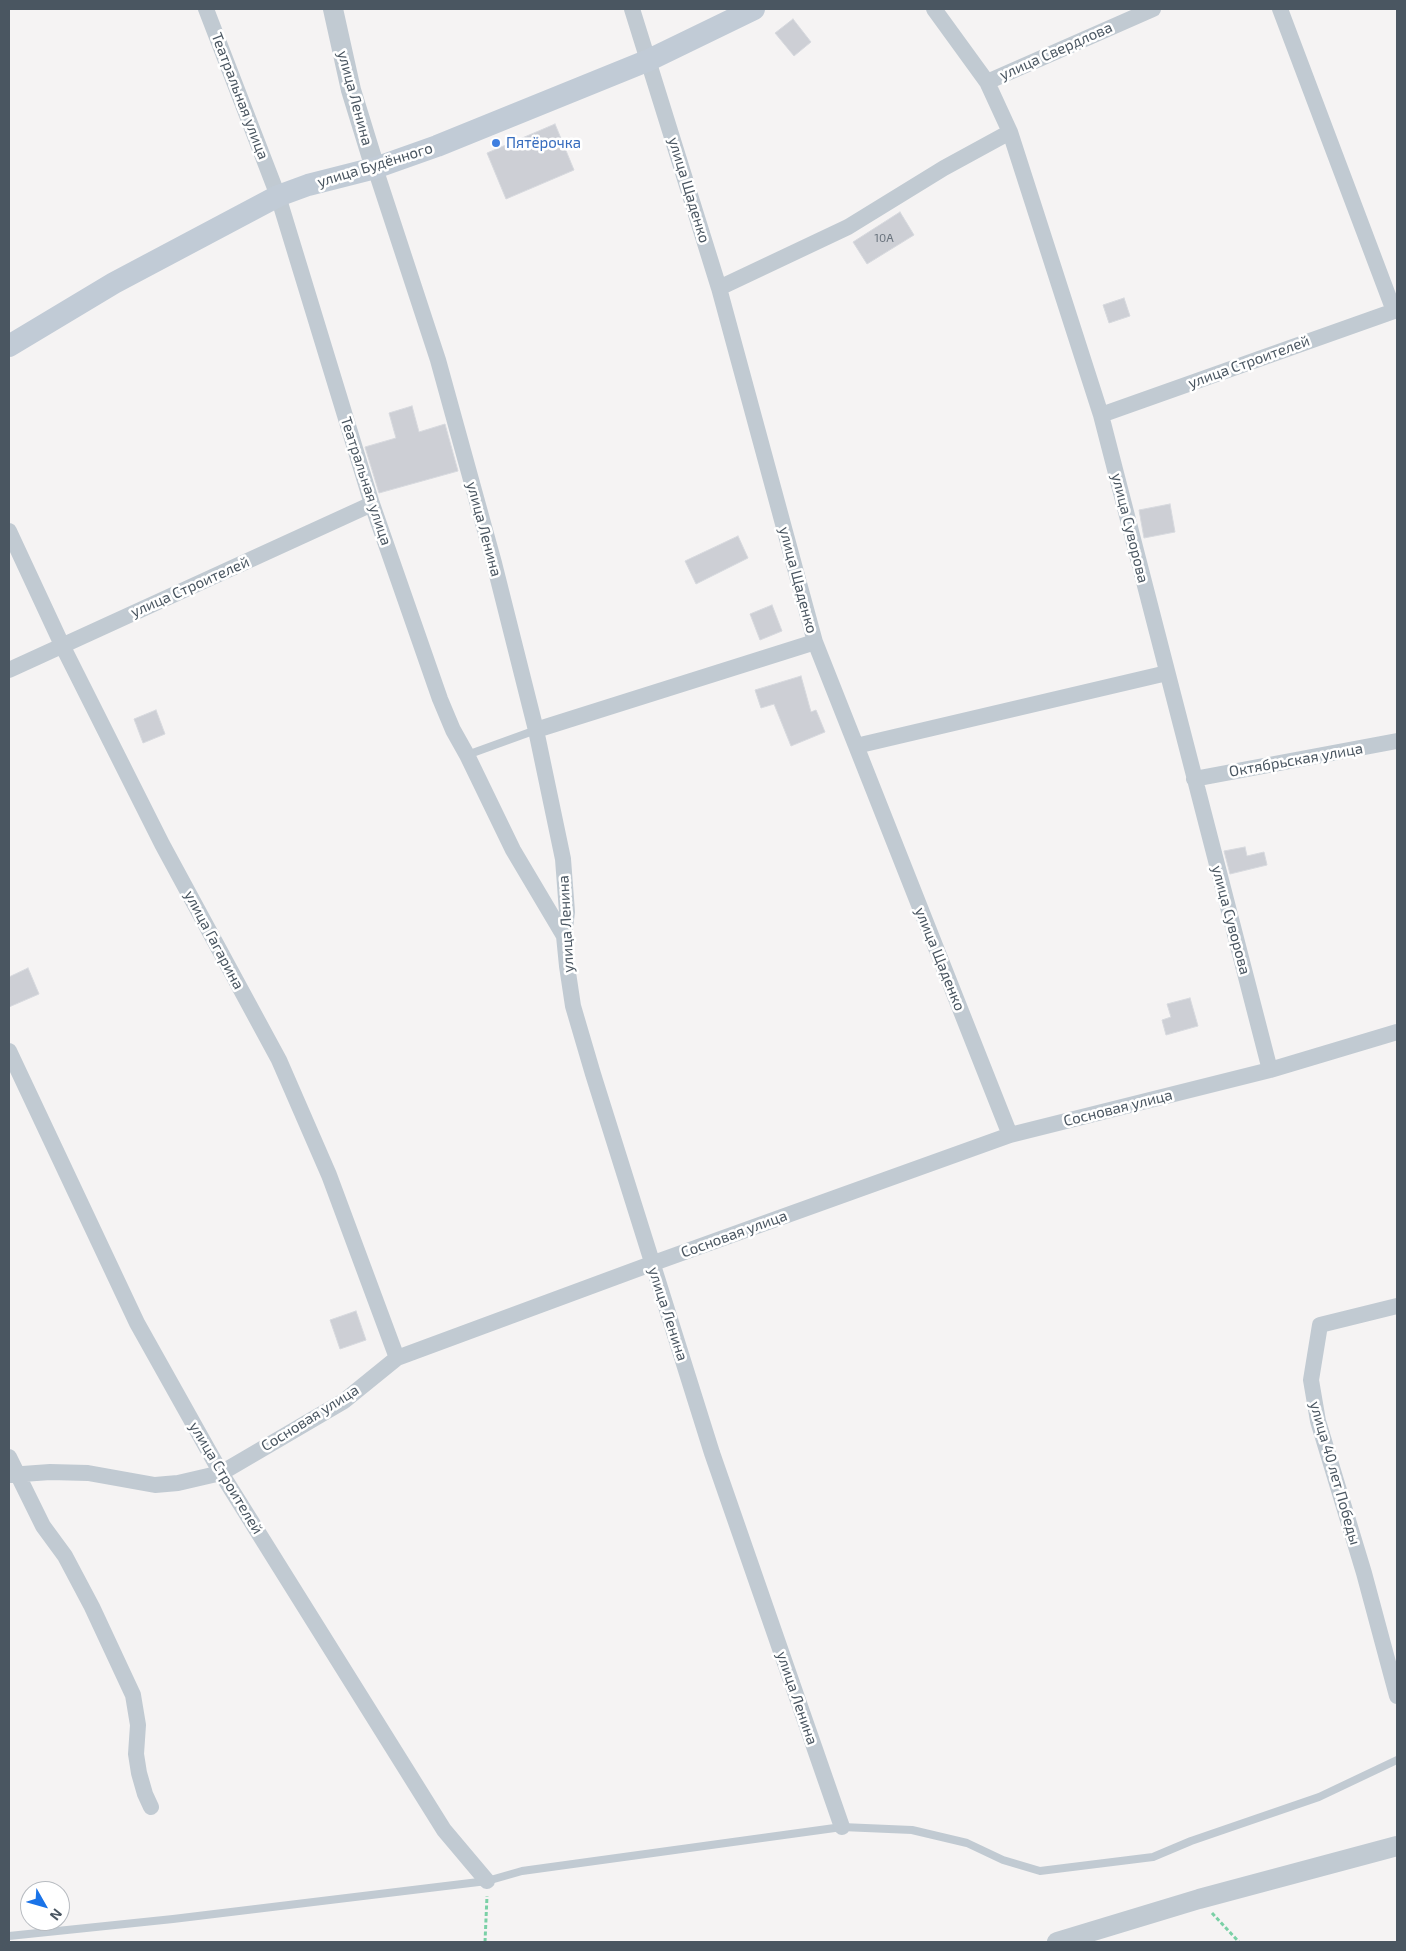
<!DOCTYPE html>
<meta charset="utf-8">
<style>
body{margin:0}
#map{position:relative;width:1406px;height:1951px;overflow:hidden;background:#f5f3f3;font-family:"Exo 2",sans-serif}
canvas{display:block}
.frame{position:absolute;inset:0;border:10px solid #4a5661;pointer-events:none}
.north{position:absolute;left:20px;top:1881px;width:50px;height:50px;box-sizing:border-box;background:#fff;border:1px solid #b7bbc0;border-radius:50%;rotate:128deg;font-size:14px;font-weight:700;line-height:20px;text-align:center;color:#4a5661}
.north::after{content:'';display:block;margin:auto;width:18px;height:22px;background:#1a73e8;clip-path:polygon(50% 0,100% 100%,50% 72%,0 100%)}
</style>
<div id="map">
<canvas width="1406" height="1951"></canvas>
<div class="frame"></div>
<div class="north">N</div>
</div>
<script>
const g = document.querySelector('canvas').getContext('2d');
g.lineJoin = 'round';
function fillPath(path, color) { g.fillStyle = color; g.fill(path, 'evenodd'); }
const poly = rows => new Path2D(rows.map(r => 'M' + r).join(''));
function stroke(path, color, width, dash) { g.strokeStyle = color; g.lineWidth = width; g.lineCap = dash ? 'butt' : 'round'; g.setLineDash(dash || []); g.stroke(path); }
function label(font, color, halo, rows, align = 'center') {
  g.font = font + ' "Exo 2",sans-serif'; g.lineWidth = 5; g.setLineDash([]); g.textBaseline = 'middle'; g.strokeStyle = halo; g.fillStyle = color; for (const [text, x, y, turn = 0] of rows) {
    g.save(); g.translate(x, y); g.rotate((+turn || 0) * Math.PI / 180); g.textAlign = isNaN(turn) ? turn : align; if (halo) g.strokeText(text, 0, 0); g.fillText(text, 0, 0); g.restore();
  }
}
const building = poly([
 [793,19,811,42,794,56,775,33,793,19],
 [555,124,574,170,506,199,487,153,555,124],
 [900,212,914,235,867,264,853,242,900,212],
 [1124,298,1130,316,1109,323,1103,305,1124,298],
 [412,406,419,432,445,424,458,471,379,493,365,447,396,438,389,413,412,406],
 [1170,504,1175,532,1144,538,1139,510,1170,504],
 [738,536,748,558,696,584,685,561,738,536],
 [772,605,782,631,760,640,750,614,772,605],
 [801,676,811,712,816,710,825,732,791,746,774,704,761,708,755,690,801,676],
 [156,710,165,734,143,743,134,719,156,710],
 [1245,847,1247,856,1264,852,1267,865,1230,874,1224,851,1245,847],
 [28,968,39,994,9,1007,9,977,28,968],
 [1190,998,1198,1026,1166,1035,1162,1020,1171,1017,1167,1004,1190,998],
 [356,1311,366,1340,340,1349,330,1320,356,1311]
]);
const path = poly([
 [1212,1913,1239,1942],
 [485,1942,487,1896]
]);
const service = poly([
 [467,755,536,730],
 [9,1936,173,1919,487,1881,522,1871,842,1827,912,1830,967,1843,1003,1860,1040,1871,1153,1857,1191,1841,1319,1797,1397,1760]
]);
const minor = poly([
 [206,9,278,196,372,504,440,699,453,730,467,755,513,850,564,936],
 [632,9,719,288,815,642,1010,1135],
 [934,9,987,82,1010,132,1101,415,1270,1070],
 [1280,9,1394,311],
 [987,82,1153,9],
 [375,168,438,360,494,563,536,730,563,859,567,912,564,936,567,966,573,1006,593,1074,712,1453,842,1827],
 [719,288,848,227,944,168,1010,132],
 [1101,415,1397,310],
 [9,531,62,645,162,844,279,1060,329,1175,397,1358],
 [9,670,372,504],
 [536,730,815,642],
 [856,746,1167,673],
 [1194,779,1397,741],
 [9,1051,137,1323,221,1473,444,1830,487,1881],
 [1397,1306,1320,1325,1311,1380,1318,1421,1364,1573,1397,1696],
 [9,1457,43,1526,65,1556,92,1607,133,1695,138,1725,136,1754,139,1773,145,1794,151,1807],
 [9,1475,50,1472,88,1473,155,1485,178,1483,221,1473,344,1401,397,1358,651,1264,1010,1135,1270,1070,1397,1032]
]);
const tertiary = poly([
 [333,9,351,90,375,168],
 [1057,1942,1199,1899,1397,1846]
]);
const secondary = poly([
 [9,346,114,283,278,196,308,185,375,168,437,146,649,60,754,9]
]);
const markers = [
 [496,143,5,"#3f7fe0"]
];
const numberNames = [
 ["10А",884,238]
];
const streetNames = [
 ["улица Свердлова",1056,51,-24],
 ["Театральная улица",240,96,69],
 ["улица Ленина",355,98,75],
 ["улица Будённого",375,165,-17],
 ["улица Щаденко",689,190,73],
 ["улица Строителей",1249,362,-20],
 ["Театральная улица",366,481,72],
 ["улица Суворова",1130,528,76],
 ["улица Ленина",484,529,75],
 ["улица Щаденко",798,580,75],
 ["улица Строителей",190,587,-24],
 ["Октябрьская улица",1296,760,-10],
 ["улица Суворова",1231,920,75],
 ["улица Ленина",566,924,-93],
 ["улица Гагарина",214,940,62],
 ["улица Щаденко",940,959,68],
 ["Сосновая улица",1118,1108,-14],
 ["Сосновая улица",734,1234,-20],
 ["улица Ленина",668,1314,72],
 ["Сосновая улица",310,1418,-32],
 ["улица 40 лет Победы",1335,1473,74],
 ["улица Строителей",226,1478,59],
 ["улица Ленина",797,1698,71]
];
const shopNames = [
 ["Пятёрочка",506,143]
];
fillPath(building, '#cdcfd5');
stroke(building, '#d7d9de', 1);
stroke(path, '#7ad0a6', 3, [4, 2.5]);
stroke(service, '#c1cad2', 8);
stroke(minor, '#c1cad2', 16);
stroke(tertiary, '#c1cad2', 20);
stroke(secondary, '#c1cbd6', 22);
for (const [x, y, r, color] of markers) { const dot = new Path2D(); dot.arc(x, y, r, 0, 2 * Math.PI); g.fillStyle = color; g.fill(dot); stroke(dot, '#fff', 2); }
label('12px', '#6b747e', null, numberNames);
label('15px', '#4a5661', '#fff', streetNames);
label('15px', '#366cbe', '#fff', shopNames, 'left');
</script>
